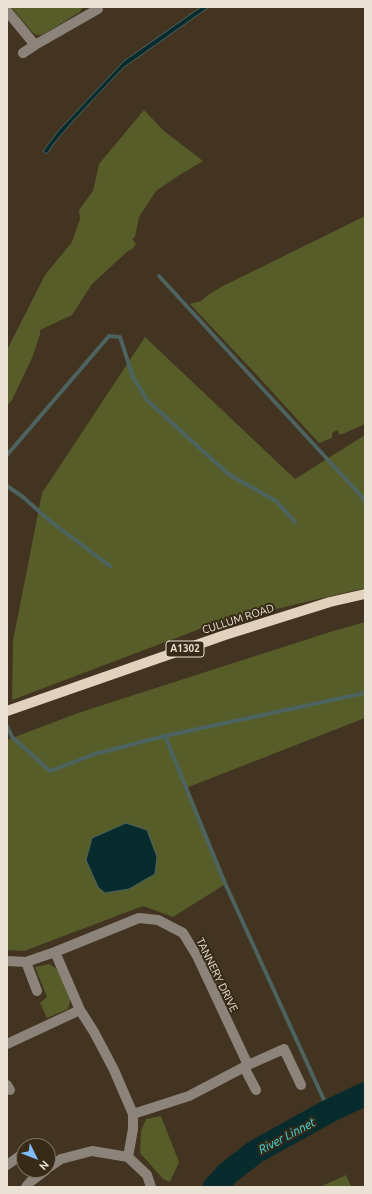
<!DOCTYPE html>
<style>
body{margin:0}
#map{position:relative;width:372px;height:1194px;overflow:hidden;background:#423420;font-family:Ubuntu,sans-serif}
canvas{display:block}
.frame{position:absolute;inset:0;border:8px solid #ebe2d6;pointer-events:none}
.north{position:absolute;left:16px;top:1138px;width:40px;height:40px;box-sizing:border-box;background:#372a17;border:1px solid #7f7463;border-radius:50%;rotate:133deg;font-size:11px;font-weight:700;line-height:16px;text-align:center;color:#ebe2d6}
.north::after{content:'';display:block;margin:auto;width:14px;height:18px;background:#7ebdf9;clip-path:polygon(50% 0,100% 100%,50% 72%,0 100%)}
</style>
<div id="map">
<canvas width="372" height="1194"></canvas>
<div class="frame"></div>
<div class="north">N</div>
</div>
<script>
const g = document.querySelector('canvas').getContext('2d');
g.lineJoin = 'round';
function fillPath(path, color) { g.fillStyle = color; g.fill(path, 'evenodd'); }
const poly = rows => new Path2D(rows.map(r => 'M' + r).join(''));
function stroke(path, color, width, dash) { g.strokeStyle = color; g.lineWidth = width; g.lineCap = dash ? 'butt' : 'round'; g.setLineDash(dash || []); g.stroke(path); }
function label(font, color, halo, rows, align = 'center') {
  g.font = font + ' Ubuntu,sans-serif'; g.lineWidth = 4; g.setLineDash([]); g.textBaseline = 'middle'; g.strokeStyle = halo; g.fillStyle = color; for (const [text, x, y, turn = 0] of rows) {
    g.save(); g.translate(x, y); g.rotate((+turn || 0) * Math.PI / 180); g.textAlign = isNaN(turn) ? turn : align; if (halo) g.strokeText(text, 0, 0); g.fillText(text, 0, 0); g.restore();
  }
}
const green = poly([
 [11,7,83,7,80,12,42,35,36,35,32,32],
 [144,110,164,131,203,161,178,176,156,191,139,217,135,237,132,239,136,244,132,249,128,251,92,284,72,315,40,330,40,335,32,358,12,400,7,406,7,350,45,275,72,242,80,219,79,210,93,191,99,164],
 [365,216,365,424,340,435,337,430,332,433,332,438,319,443,254,372,190,304,201,301,208,295,221,287],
 [145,337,295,479,365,435,365,588,213,624,12,700,13,641,42,493],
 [365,622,365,718,186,788,227,883,173,917,143,906,24,951,7,950,7,740,78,713,330,632],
 [49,964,57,969,71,998,68,1009,47,1018,40,1003,47,997,35,967],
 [161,1116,179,1162,170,1182,163,1179,140,1153,141,1131,146,1119],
 [346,1175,351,1186,349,1187,320,1187]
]);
const water = poly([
 [201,7,209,7,123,68,74,120,55,142,47,154,43,151,59,130,124,61,201,7],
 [126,823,147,830,157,857,155,874,129,889,105,893,98,887,86,860,92,838,126,823]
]);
const stream = poly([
 [159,276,364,499,365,503],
 [7,455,109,336,120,337,133,377,147,400,228,474,276,501,295,522],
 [7,486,23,497,50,521,110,566],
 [7,726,12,737,50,771,95,754,165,736,365,693],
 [165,736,224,881,329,1111]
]);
const river = poly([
 [215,1187,228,1173,255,1152,329,1111,365,1094]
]);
const minor = poly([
 [7,11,35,45,98,9,96,7],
 [23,53,35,45],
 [55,952,80,1010,94,1032,114,1070,133,1114,133,1129,128,1157],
 [7,961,26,962,55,952,139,918,158,920,183,933,197,956,248,1065],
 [26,962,37,991],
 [7,1044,80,1010],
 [244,1067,256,1090],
 [7,1085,10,1090],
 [133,1114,189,1096,248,1065,284,1049,301,1085],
 [7,1165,24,1153],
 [48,1168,61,1159,92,1151,128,1157,147,1175,151,1187],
 [26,1187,30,1182,46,1170]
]);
const major = poly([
 [7,711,225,635,330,602,365,594]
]);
const shields = [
 [185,649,38]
];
const shieldNames = [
 ["A1302",185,649]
];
const streetNames = [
 ["CULLUM ROAD",238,619,-18],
 ["TANNERY DRIVE",217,975,64]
];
const waterNames = [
 ["River Linnet",287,1136,-28]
];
fillPath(green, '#565d29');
fillPath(water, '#082c2e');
stroke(water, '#4c6360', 1);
stroke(stream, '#4c6360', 4);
stroke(river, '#082c2e', 24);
stroke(minor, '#8c847a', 10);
stroke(major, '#e1d1bd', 10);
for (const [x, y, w] of shields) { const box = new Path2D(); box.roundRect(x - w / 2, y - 8, w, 16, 3); g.fillStyle = '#372a17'; g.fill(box); stroke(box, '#ebe2d6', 1); }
label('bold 10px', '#ebe2d6', null, shieldNames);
label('11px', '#ebe2d6', '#372a17', streetNames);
label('italic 12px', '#3ee0ea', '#372a17', waterNames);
</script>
